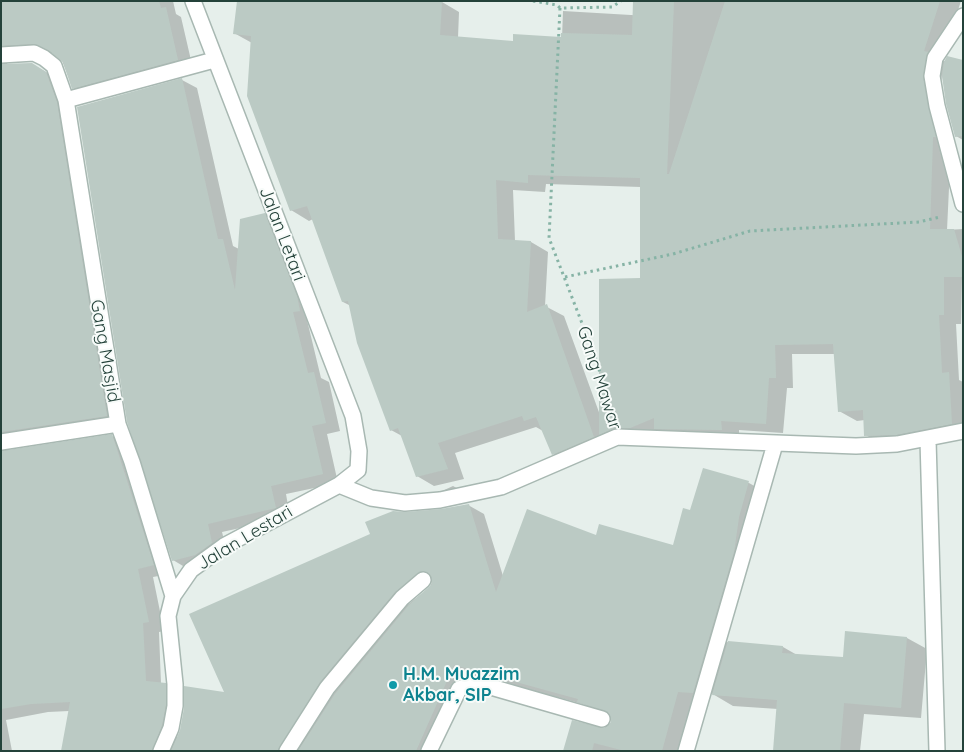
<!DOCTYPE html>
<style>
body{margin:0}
#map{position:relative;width:964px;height:752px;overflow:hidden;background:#e6efeb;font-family:Quicksand,sans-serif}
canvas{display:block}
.frame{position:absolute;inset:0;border:2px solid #24423a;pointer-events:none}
</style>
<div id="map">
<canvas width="964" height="752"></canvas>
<div class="frame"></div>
</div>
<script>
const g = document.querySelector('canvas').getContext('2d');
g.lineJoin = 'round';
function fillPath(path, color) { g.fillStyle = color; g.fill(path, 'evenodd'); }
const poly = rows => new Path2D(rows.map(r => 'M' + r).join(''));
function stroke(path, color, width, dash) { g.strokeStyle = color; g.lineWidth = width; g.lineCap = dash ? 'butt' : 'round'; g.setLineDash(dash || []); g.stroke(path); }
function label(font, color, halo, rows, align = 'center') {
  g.font = font + ' Quicksand,sans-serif'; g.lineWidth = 4; g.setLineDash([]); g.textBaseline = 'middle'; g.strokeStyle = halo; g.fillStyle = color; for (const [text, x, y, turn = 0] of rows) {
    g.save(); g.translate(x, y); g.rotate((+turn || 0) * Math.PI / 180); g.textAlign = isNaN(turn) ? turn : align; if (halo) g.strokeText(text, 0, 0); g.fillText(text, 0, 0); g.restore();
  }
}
const shadow = poly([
 [1,1,173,1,176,14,181,17,193,69,89,97,73,88,61,58,53,53,17,54,11,56,7,64,32,64,55,77,123,425,8,447,8,452,112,436,128,445,169,574,153,577,164,631,159,632,161,684,181,694,181,715,177,738,226,694,371,535,406,514,441,511,468,505,484,514,503,576,597,536,674,546,691,512,704,470,749,483,765,492,755,527,749,562,726,642,783,647,797,655,844,658,846,633,907,638,927,649,921,718,864,714,860,751,775,751,778,709,733,706,711,693,709,702,694,701,680,751,565,751,604,730,613,721,611,716,583,704,470,674,435,751,290,751,274,742,273,744,285,751,62,751,69,711,48,712,6,720,12,751,1,751],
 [432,582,430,587,406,606,412,600],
 [650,1,961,1,941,61,963,61,963,140,956,136,942,75,940,88,951,146,947,230,963,229,961,324,956,324,959,380,963,382,963,434,883,446,866,435,865,420,857,421,839,411,835,354,792,354,793,388,787,388,783,433,739,430,739,440,632,438,570,464,553,454,543,431,536,427,455,453,464,479,434,486,417,476,402,436,391,430,351,306,343,302,313,219,309,221,291,210,252,43,234,33,442,2,459,12,458,38,514,42,562,38,563,11,648,16],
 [546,184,641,187,641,279,600,415,564,316,545,306,548,252,531,242,515,241,513,190,545,192],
 [182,80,197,88,233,246,239,249,265,214,280,223,315,319,307,320,321,378,329,382,340,431,327,434,338,483,286,494,290,517,222,532,227,552,188,569,173,560],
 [453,486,473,497,460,501,442,491]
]);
const building = poly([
 [1,1,159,1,161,8,166,7,178,60,72,89,63,62,48,50,34,44,1,46],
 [237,1,442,1,440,35,513,41,513,34,561,37,561,33,632,35,633,1,674,1,667,174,669,174,725,1,940,1,924,51,928,52,923,77,936,137,933,137,930,229,954,229,963,260,963,277,944,277,944,315,939,315,942,373,949,372,952,424,896,435,864,436,863,410,838,412,833,344,775,345,776,378,769,378,766,424,721,421,722,430,654,429,654,418,630,428,614,428,599,435,599,279,640,278,640,178,528,175,528,183,496,180,498,239,531,241,527,312,547,304,594,437,552,455,536,417,524,421,522,416,438,443,448,469,416,477,398,428,390,431,357,343,348,301,342,302,307,206,290,211,247,96,251,36,233,34],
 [947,56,963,60,963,136,955,137,946,104,942,76,944,62],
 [32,63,46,72,57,102,107,416,1,432,1,64],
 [182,78,218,239,223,239,235,290,240,219,265,213,297,296,300,311,293,312,308,373,314,372,326,423,312,426,323,474,271,486,276,508,208,524,212,543,195,555,172,561,127,422,77,107],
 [112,434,154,565,138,569,149,622,143,623,146,681,166,683,166,705,162,725,152,751,61,751,70,702,31,704,1,709,1,451],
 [703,468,749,481,739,517,734,552,693,693,678,692,662,751,625,751,594,743,592,751,563,751,572,720,604,728,611,722,609,713,577,702,578,699,454,665,416,751,298,751,335,694,409,605,432,584,430,574,422,571,395,592,320,682,278,751,171,751,180,730,184,708,184,686,224,692,189,614,370,534,365,522,393,511,406,512,441,509,469,504,496,592,527,509,596,535,599,524,673,545,683,508,690,510],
 [845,631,907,637,901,708,844,703,840,751,773,751,777,700,712,695,728,641,783,646,782,653,843,657]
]);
const path = poly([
 [533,1,557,5,560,8,612,7,621,1],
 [560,8,549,238,597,362,610,411],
 [565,277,673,254,750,231,919,222,940,217]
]);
const minor = poly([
 [963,16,935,58,932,76,937,106,963,204],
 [1,55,34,53,44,58,54,66,66,100,118,424,132,462,173,596],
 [66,100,214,60],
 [928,440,937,751],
 [1,442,118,424],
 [339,485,371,498,405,503,440,500,501,487,617,437,856,446,897,444,963,431],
 [161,751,171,728,175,706,175,684,168,616,173,596,191,570,224,546,339,485,358,470,359,451,353,416,193,1],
 [287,751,327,688,402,598,423,580],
 [429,751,459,689,472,684,484,685,602,719],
 [686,751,775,444]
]);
const markers = [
 [393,685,5,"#0f9aa8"]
];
const streetNames = [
 ["Jalan Letari",282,234,69],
 ["Gang Masjid",105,351,80],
 ["Gang Mawar",599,378,72],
 ["Jalan Lestari",245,538,-31]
];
const cultureNames = [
 ["H.M. Muazzim",403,675],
 ["Akbar, SIP",403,696]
];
fillPath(shadow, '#0003');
fillPath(building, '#bbcac4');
stroke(minor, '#a8b8b2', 18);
stroke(path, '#86b3a5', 3, [2.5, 4]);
stroke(minor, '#fff', 15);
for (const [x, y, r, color] of markers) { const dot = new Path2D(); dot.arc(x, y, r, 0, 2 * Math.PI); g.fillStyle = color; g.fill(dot); stroke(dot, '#f7fbf9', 2); }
label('18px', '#24423a', '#f7fbf9', streetNames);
label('bold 18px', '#0d838f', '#f7fbf9', cultureNames, 'left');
</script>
